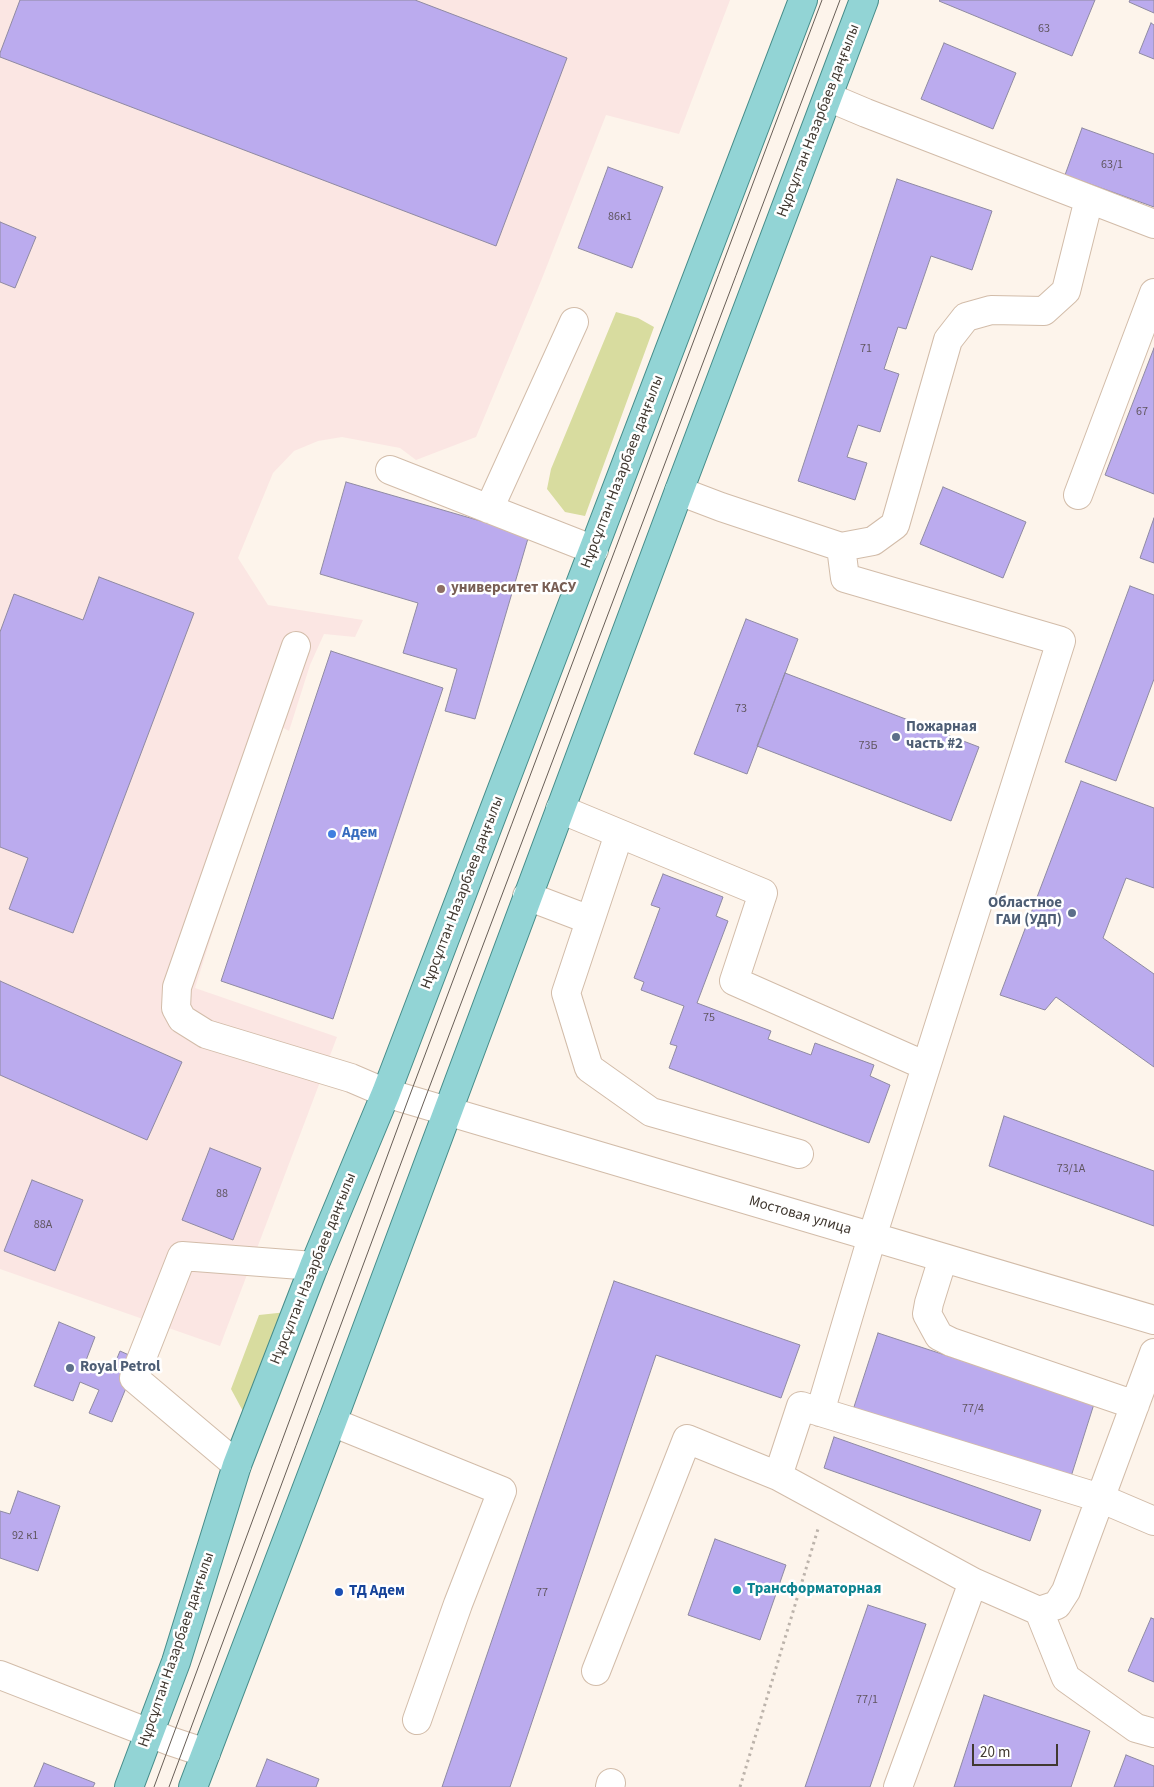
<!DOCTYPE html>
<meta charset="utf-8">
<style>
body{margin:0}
#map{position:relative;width:1154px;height:1787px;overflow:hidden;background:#fdf4eb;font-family:"Source Sans 3",sans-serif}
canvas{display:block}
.scale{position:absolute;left:972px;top:1744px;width:86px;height:22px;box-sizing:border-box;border:2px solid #413931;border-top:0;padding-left:6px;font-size:15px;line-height:18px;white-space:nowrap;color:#413931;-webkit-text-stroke:4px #fff;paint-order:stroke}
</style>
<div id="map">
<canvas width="1154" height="1787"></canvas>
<div class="scale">20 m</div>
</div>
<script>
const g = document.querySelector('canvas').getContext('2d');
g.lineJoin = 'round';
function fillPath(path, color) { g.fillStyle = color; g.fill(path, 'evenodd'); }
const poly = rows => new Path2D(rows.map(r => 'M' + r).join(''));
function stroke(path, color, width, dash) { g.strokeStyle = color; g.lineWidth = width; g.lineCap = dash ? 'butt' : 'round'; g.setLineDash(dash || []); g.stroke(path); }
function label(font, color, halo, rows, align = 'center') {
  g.font = font + ' "Source Sans 3",sans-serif'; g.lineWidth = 5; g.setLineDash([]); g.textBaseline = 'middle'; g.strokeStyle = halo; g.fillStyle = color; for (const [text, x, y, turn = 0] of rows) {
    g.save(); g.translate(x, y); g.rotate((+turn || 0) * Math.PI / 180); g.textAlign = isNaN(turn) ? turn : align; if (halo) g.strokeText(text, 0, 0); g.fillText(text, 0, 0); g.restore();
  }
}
const industrial = poly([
 [0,0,730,0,679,134,606,115,541,281,476,437,416,460,400,448,342,437,318,441,294,451,273,473,238,558,268,605,363,620,355,637,324,634,310,665,289,731,276,724,260,782,195,988,337,1037,220,1346,0,1269]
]);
const green = poly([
 [616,312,638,318,654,327,585,516,565,512,547,489,551,469],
 [296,1311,252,1428,231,1389,259,1315]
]);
const building = poly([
 [20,0,415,0,567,58,496,246,0,57,0,53,20,0],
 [940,0,1095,0,1072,56,939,1,940,0],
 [1130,0,1154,0,1154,13,1129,2,1130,0],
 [1151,23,1154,25,1154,59,1139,53,1151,23],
 [944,43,1016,73,993,129,921,99,944,43],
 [1082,128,1154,154,1154,207,1065,175,1082,128],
 [608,167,663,187,632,268,578,248,608,167],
 [897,179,992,211,972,270,931,256,906,329,898,327,884,369,899,374,880,432,858,425,847,457,867,463,855,500,798,481,897,179],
 [0,222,36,237,15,288,0,282,0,222],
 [1154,348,1154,494,1105,475,1154,348],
 [346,482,529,535,475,719,445,711,457,669,403,653,418,603,320,574,346,482],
 [943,487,1026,522,1003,578,920,544,943,487],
 [1154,518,1154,563,1140,558,1154,518],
 [99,577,194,613,73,933,9,909,28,858,0,847,0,632,14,594,83,620,99,577],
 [1130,586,1154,595,1154,679,1116,781,1065,762,1130,586],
 [746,619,798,639,747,774,694,754,746,619],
 [331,651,443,688,333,1019,221,981,331,651],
 [785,673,979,747,951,821,757,746,785,673],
 [1081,781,1154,808,1154,888,1126,878,1103,938,1154,974,1154,1067,1056,997,1045,1010,1000,995,1081,781],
 [663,874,723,897,716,916,728,921,697,1003,771,1031,768,1039,811,1055,815,1043,874,1065,870,1076,890,1085,869,1143,669,1068,677,1046,670,1044,684,1006,641,990,644,982,634,978,660,908,651,905,663,874],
 [0,981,182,1062,147,1140,0,1075,0,981],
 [1004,1116,1154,1171,1154,1226,989,1166,1004,1116],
 [210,1148,261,1168,233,1240,182,1220,210,1148],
 [32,1180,83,1200,55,1271,4,1251,32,1180],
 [614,1281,800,1345,781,1398,656,1355,510,1787,442,1787,614,1281],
 [59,1322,95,1337,85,1363,111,1373,120,1351,138,1359,112,1422,89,1413,99,1390,80,1382,73,1401,34,1386,59,1322],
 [878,1333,1094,1404,1069,1483,852,1413,878,1333],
 [834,1437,1041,1510,1030,1541,824,1468,834,1437],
 [18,1491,60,1506,38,1571,0,1558,0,1511,10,1514,18,1491],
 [715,1539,786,1565,760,1640,688,1615,715,1539],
 [868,1605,926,1624,870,1787,805,1787,868,1605],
 [1151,1618,1154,1619,1154,1682,1128,1671,1151,1618],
 [984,1695,1090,1731,1071,1787,954,1787,984,1695],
 [1126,1755,1154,1766,1154,1787,1114,1787,1126,1755],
 [267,1759,319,1779,316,1787,256,1787,267,1759],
 [44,1763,95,1783,93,1787,34,1787,44,1763]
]);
const path = poly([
 [740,1787,818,1529]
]);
const minor = poly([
 [828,97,866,113,1089,199],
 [390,470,594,550],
 [679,491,721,507,841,547,873,541,895,525,948,340,966,317,991,310,1044,311,1066,291,1089,199,1154,224],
 [1078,495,1154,293],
 [489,509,574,322],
 [296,646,177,987,176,1008,182,1019,206,1034,351,1078,386,1093,1154,1320],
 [560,809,763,893,734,981,926,1066],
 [619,834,566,993,589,1068,651,1112,799,1154],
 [527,896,590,920],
 [943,1258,929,1303,927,1314,939,1336,951,1342,1135,1405],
 [820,1412,872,1237,1061,641,845,578,841,547],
 [332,1422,502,1491,458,1604,417,1720],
 [237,1465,134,1378,182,1256,314,1266],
 [778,1476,801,1406,1100,1498,1154,1521],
 [1039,1611,1066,1678,1136,1728,1154,1733],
 [596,1671,687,1439,778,1476,973,1582,1039,1611,1057,1605,1066,1591,1154,1353],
 [0,1675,170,1741,206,1753],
 [610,1787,611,1783],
 [898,1787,973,1582]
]);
const major = poly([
 [129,1787,176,1662,237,1465,314,1266,386,1093,803,0],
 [193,1787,332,1422,679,491,864,0]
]);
const tram = poly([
 [154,1787,408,1100,822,0],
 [169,1787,423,1104,840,0]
]);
const markers = [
 [441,589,5,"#8d6e63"],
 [896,737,5,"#5c6f8a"],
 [332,834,5,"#3f7fe0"],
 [1072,913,5,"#5c6f8a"],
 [70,1368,5,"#5c6f8a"],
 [737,1590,5,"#0f9aa8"],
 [339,1592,5,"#1a4fb4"]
];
const numberNames = [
 ["63",1044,29],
 ["63/1",1112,165],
 ["86к1",620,217],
 ["71",866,349],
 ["67",1142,412],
 ["73",741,709],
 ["73Б",868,746],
 ["75",709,1018],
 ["73/1А",1071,1169],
 ["88",222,1194],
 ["88А",43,1225],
 ["77/4",973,1409],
 ["92 к1",25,1536],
 ["77",542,1593],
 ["77/1",867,1700]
];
const streetNames = [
 ["Нұрсұлтан Назарбаев даңғылы",819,121,-69],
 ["Нұрсұлтан Назарбаев даңғылы",623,472,-69],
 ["Нұрсұлтан Назарбаев даңғылы",463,893,-69],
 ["Мостовая улица",800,1216,16],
 ["Нұрсұлтан Назарбаев даңғылы",314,1269,-68],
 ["Нұрсұлтан Назарбаев даңғылы",177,1650,-71]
];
const educationNames = [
 ["университет КАСУ",451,589]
];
const serviceNames = [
 ["Пожарная",906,728],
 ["часть #2",906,745],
 ["Областное",1062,904,"right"],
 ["ГАИ (УДП)",1062,921,"right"],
 ["Royal Petrol",80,1368]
];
const shopNames = [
 ["Адем",342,834]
];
const cultureNames = [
 ["Трансформаторная",747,1590]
];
const transitNames = [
 ["ТД Адем",349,1592]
];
fillPath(industrial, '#fbe6e3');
fillPath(green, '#d8dc9f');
fillPath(building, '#bbabee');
stroke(building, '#8f8aa2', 1);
stroke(minor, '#d2bca9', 30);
stroke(major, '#468c89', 30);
stroke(path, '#bcb3ab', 3, [2.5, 4]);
stroke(minor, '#fff', 28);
stroke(major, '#92d4d5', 28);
stroke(tram, '#675e56', 1);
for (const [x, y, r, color] of markers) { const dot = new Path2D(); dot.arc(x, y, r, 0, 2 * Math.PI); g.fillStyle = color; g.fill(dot); stroke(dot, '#fff', 2); }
label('12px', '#605660', null, numberNames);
label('15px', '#413931', '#fff', streetNames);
label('bold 15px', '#785e54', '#fff', educationNames, 'left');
label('bold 15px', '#4e5e75', '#fff', serviceNames, 'left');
label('bold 15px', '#366cbe', '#fff', shopNames, 'left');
label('bold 15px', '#0d838f', '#fff', cultureNames, 'left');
label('bold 15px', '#164399', '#fff', transitNames, 'left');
</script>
